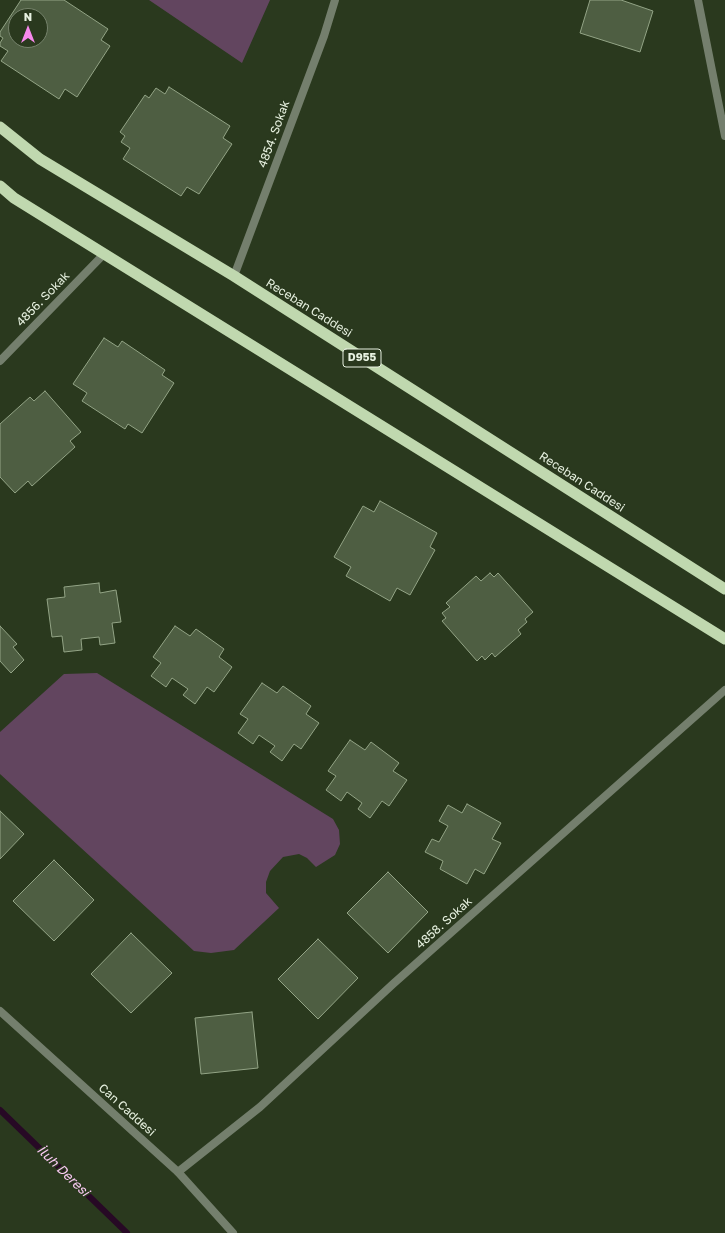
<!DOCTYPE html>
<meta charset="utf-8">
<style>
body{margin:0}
#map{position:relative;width:725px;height:1233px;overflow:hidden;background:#2a391e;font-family:"Golos Text",sans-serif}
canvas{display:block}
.north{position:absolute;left:8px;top:8px;width:40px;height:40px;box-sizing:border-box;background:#2a391e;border:1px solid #76836c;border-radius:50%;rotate:0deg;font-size:11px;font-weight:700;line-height:16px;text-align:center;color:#e7f1e0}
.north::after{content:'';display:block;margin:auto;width:14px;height:18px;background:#f788ec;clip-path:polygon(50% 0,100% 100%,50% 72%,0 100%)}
</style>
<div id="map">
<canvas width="725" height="1233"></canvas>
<div class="north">N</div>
</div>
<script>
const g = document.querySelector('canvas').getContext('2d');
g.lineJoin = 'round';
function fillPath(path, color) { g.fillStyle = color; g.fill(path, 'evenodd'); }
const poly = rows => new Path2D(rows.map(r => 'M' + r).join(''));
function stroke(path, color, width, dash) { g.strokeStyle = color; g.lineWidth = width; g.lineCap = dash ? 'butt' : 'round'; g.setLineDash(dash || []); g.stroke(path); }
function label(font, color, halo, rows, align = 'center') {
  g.font = font + ' "Golos Text",sans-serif'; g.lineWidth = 3; g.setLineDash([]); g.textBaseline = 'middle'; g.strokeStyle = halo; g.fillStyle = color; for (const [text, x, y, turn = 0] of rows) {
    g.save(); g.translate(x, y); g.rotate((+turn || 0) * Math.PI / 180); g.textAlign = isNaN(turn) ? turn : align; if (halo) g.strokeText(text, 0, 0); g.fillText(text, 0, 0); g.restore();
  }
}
const green = poly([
 [149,0,270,0,242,63],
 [97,673,333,819,339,830,340,844,335,855,316,867,307,858,299,854,283,857,270,871,266,882,266,893,279,908,234,950,211,953,194,951,0,774,0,732,64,674]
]);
const stream = poly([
 [0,1110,127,1233]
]);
const building = poly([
 [21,0,64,0,108,29,101,40,110,46,77,97,65,89,59,99,1,61,8,51,0,46,0,43,3,38,0,36,0,32,21,0],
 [16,16,40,16,40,40,16,40,16,16],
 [590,0,621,0,653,11,640,52,580,33,590,0],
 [169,87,230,126,223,138,232,144,199,194,187,187,181,196,123,159,130,148,121,142,125,136,120,132,145,95,149,98,156,88,165,94,169,87],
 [104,338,118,347,122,341,165,370,162,375,174,383,142,433,128,424,125,429,82,401,87,393,73,384,104,338],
 [45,391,81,432,70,441,75,447,32,486,28,481,15,493,0,477,0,424,30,397,34,401,45,391],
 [380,501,437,533,430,547,435,550,410,595,397,588,390,601,346,576,351,567,334,557,363,506,374,512,380,501],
 [490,573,494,577,498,573,533,612,525,619,527,622,518,630,521,634,495,657,492,653,485,660,482,656,477,661,442,621,446,618,442,613,450,607,446,603,476,576,481,581,490,573],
 [99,583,100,593,116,590,121,622,112,623,115,643,100,645,99,637,81,639,82,650,64,652,62,636,52,637,47,599,65,597,64,587,99,583],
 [0,626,17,644,13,647,24,660,11,673,0,661,0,626],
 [175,626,190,636,196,629,224,649,219,657,232,667,214,692,207,687,195,704,183,695,188,689,172,678,166,687,151,676,161,663,153,657,175,626],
 [262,683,277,693,283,686,311,706,306,714,319,723,301,749,294,744,282,761,270,752,275,746,259,735,253,744,238,733,248,719,240,714,262,683],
 [350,740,365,750,371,742,399,763,393,771,407,780,389,806,382,801,370,818,358,809,362,803,347,792,341,801,326,790,336,776,328,771,350,740],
 [467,804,501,823,492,839,501,843,484,874,475,869,467,884,440,869,443,861,425,852,432,839,439,842,448,826,439,821,448,805,462,813,467,804],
 [0,811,24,834,0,859,0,811],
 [54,860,94,900,54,941,13,901,54,860],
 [388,872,428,912,388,953,347,913,388,872],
 [131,933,172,973,131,1013,91,974,131,933],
 [318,939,358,978,318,1019,278,979,318,939],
 [252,1012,258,1068,201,1074,195,1018,252,1012]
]);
const minor = poly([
 [698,0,725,136],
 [234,276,324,36,335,0],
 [0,361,104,254],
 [178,1172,260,1107,393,984,725,690]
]);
const tertiary = poly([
 [0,1011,178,1172,233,1233]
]);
const trunk = poly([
 [0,127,40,159,234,276,725,589],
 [0,186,14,198,725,639]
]);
const shields = [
 [362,358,38]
];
const shieldNames = [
 ["D955",362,358]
];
const streetNames = [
 ["4854. Sokak",274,134,-70],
 ["4856. Sokak",43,299,-46],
 ["Receban Caddesi",309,308,32],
 ["Receban Caddesi",582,482,33],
 ["4858. Sokak",444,923,-42],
 ["Can Caddesi",127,1110,42]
];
const waterNames = [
 ["İluh Deresi",63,1171,44]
];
fillPath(green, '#62455f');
stroke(stream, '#270925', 6);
fillPath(building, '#4e5e42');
stroke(building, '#93a486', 1);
stroke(minor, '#747f6d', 8);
stroke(tertiary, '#747f6d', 8);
stroke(trunk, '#c0d8af', 11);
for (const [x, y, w] of shields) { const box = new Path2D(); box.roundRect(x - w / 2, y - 9, w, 18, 3); g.fillStyle = '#2a391e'; g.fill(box); stroke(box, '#e7f1e0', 1); }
label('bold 11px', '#e7f1e0', null, shieldNames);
label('12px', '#e7f1e0', '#2a391e', streetNames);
label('italic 13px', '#fbcaf5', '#2a391e', waterNames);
</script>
